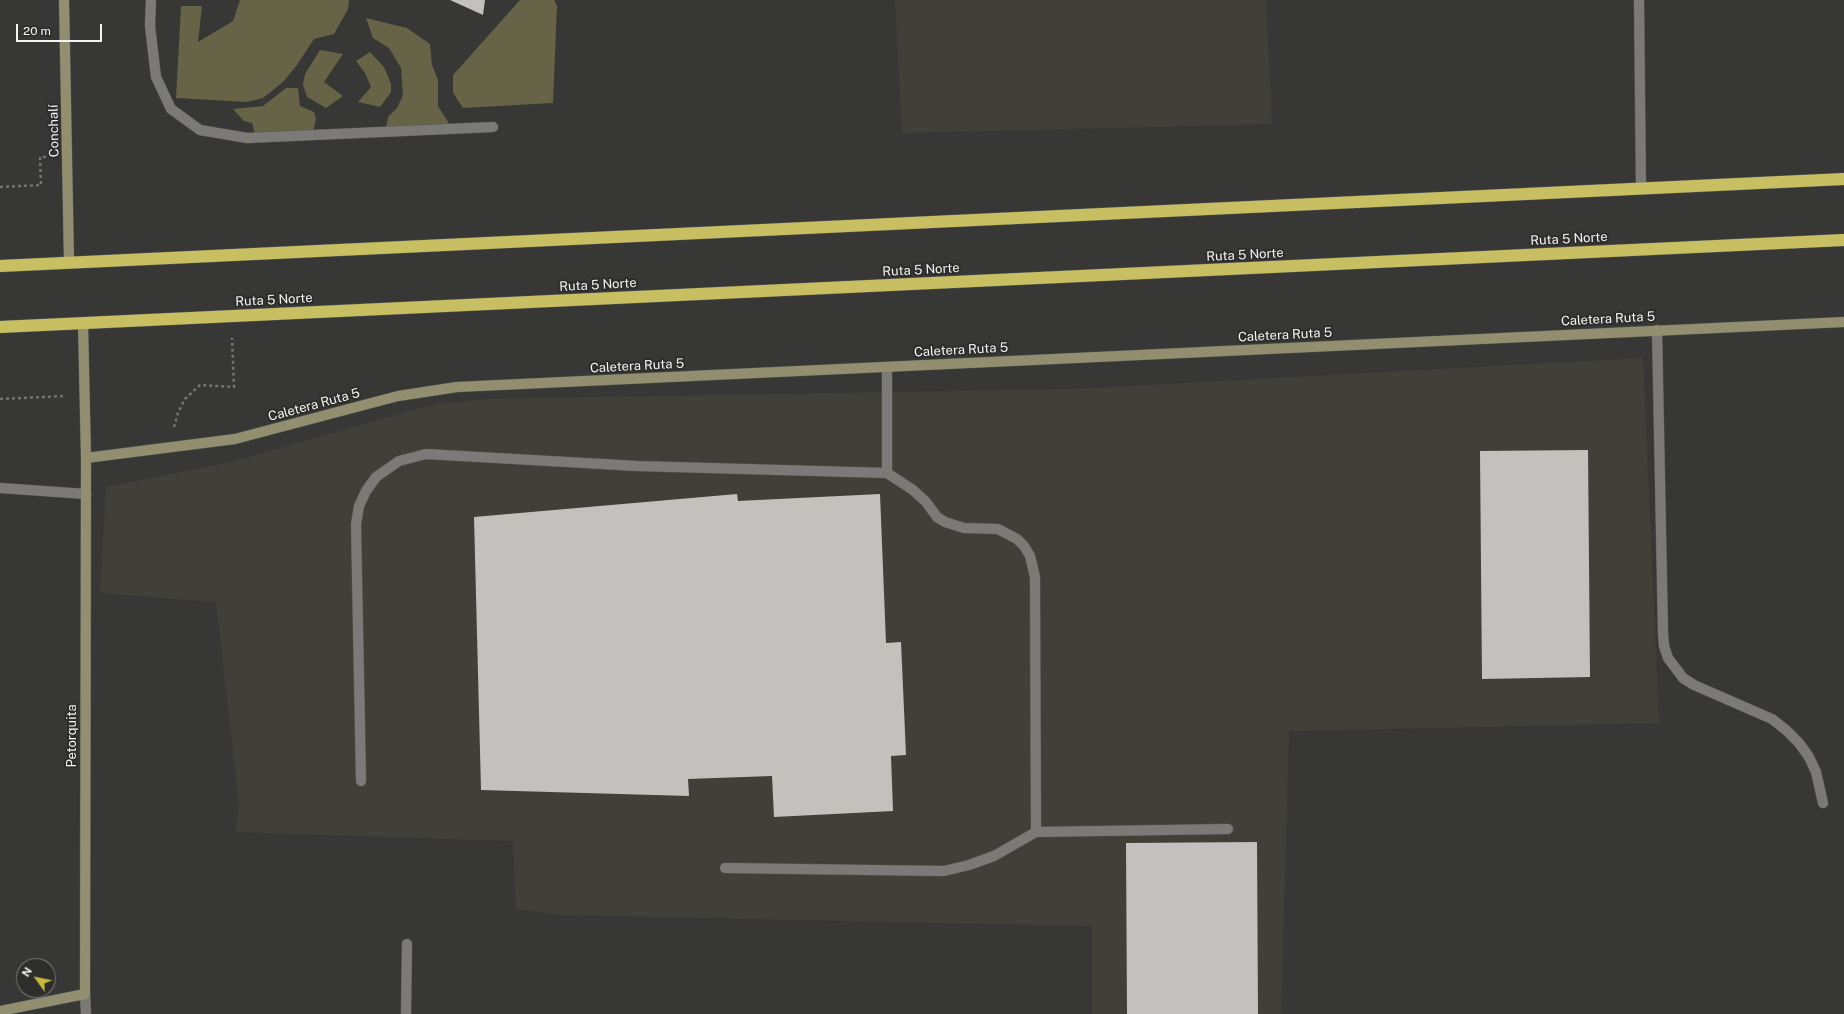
<!DOCTYPE html>
<meta charset="utf-8">
<style>
body{margin:0}
#map{position:relative;width:1844px;height:1014px;overflow:hidden;background:#373735;font-family:"Public Sans",sans-serif}
canvas{display:block}
.north{position:absolute;left:16px;top:958px;width:40px;height:40px;box-sizing:border-box;background:#2d2d2b;border:1px solid #7c7c7a;border-radius:50%;rotate:303deg;font-size:11px;font-weight:700;line-height:16px;text-align:center;color:#f3f3f1}
.north::after{content:'';display:block;margin:auto;width:14px;height:18px;background:#c7bb3b;clip-path:polygon(50% 0,100% 100%,50% 72%,0 100%)}
.scale{position:absolute;left:16px;top:24px;width:86px;height:18px;box-sizing:border-box;border:2px solid #f3f3f1;border-top:0;padding-left:5px;font-size:12px;line-height:14px;white-space:nowrap;color:#f3f3f1;-webkit-text-stroke:3px #2d2d2b;paint-order:stroke}
</style>
<div id="map">
<canvas width="1844" height="1014"></canvas>
<div class="north">N</div>
<div class="scale">20 m</div>
</div>
<script>
const g = document.querySelector('canvas').getContext('2d');
g.lineJoin = 'round';
function fillPath(path, color) { g.fillStyle = color; g.fill(path, 'evenodd'); }
const poly = rows => new Path2D(rows.map(r => 'M' + r).join(''));
function stroke(path, color, width, dash) { g.strokeStyle = color; g.lineWidth = width; g.lineCap = dash ? 'butt' : 'round'; g.setLineDash(dash || []); g.stroke(path); }
function label(font, color, halo, rows, align = 'center') {
  g.font = font + ' "Public Sans",sans-serif'; g.lineWidth = 4; g.setLineDash([]); g.textBaseline = 'middle'; g.strokeStyle = halo; g.fillStyle = color; for (const [text, x, y, turn = 0] of rows) {
    g.save(); g.translate(x, y); g.rotate((+turn || 0) * Math.PI / 180); g.textAlign = isNaN(turn) ? turn : align; if (halo) g.strokeText(text, 0, 0); g.fillText(text, 0, 0); g.restore();
  }
}
const built = poly([
 [895,0,1266,0,1272,124,902,133],
 [1643,358,1659,723,1289,731,1281,1014,1092,1014,1092,926,562,915,516,909,513,841,236,832,239,803,216,602,100,593,106,487,231,462,417,409,439,404,487,399,1076,389]
]);
const green = poly([
 [240,0,349,0,348,9,334,34,314,39,297,65,283,82,263,98,247,102,176,98,181,6,202,6,198,42,233,21],
 [520,0,554,0,557,6,553,103,463,108,453,93,453,75],
 [366,18,407,28,430,44,432,65,438,80,438,106,450,125,386,128,388,117,397,108,403,95,401,68,389,48,373,38],
 [320,50,343,54,324,82,343,96,326,108,307,97,303,85,305,74],
 [370,52,384,67,391,84,391,92,380,107,358,102,371,87,365,73,356,61],
 [286,88,298,88,300,106,314,112,316,119,313,133,255,135,252,123,244,121,233,109,263,106]
]);
const building = poly([
 [450,0,485,0,483,15],
 [1588,450,1590,677,1482,679,1480,451],
 [737,494,738,501,880,494,886,643,901,642,906,755,891,756,893,811,774,817,772,776,688,779,689,796,481,790,474,517],
 [1257,842,1258,1014,1127,1014,1126,843]
]);
const path = poly([
 [0,187,41,185,40,157,48,157],
 [0,399,65,396],
 [174,427,178,413,185,399,200,385,234,387,232,338]
]);
const lane = poly([
 [151,0,150,26,156,77,171,109,200,130,247,138,493,127],
 [1657,330,1663,633,1664,646,1668,658,1683,678,1694,685,1772,719,1786,730,1799,743,1809,757,1816,772,1823,803],
 [887,473,887,367],
 [0,488,86,494],
 [361,781,356,524,359,506,366,491,376,477,399,461,426,454,637,466,887,473,913,490,926,502,937,517,945,522,964,528,998,529,1017,539,1024,546,1030,556,1035,577,1036,832],
 [725,868,944,871,969,865,994,856,1036,832,1228,829]
]);
const street = poly([
 [1639,0,1641,189],
 [85,994,86,1014],
 [406,1014,407,944]
]);
const secondary = poly([
 [64,0,69,262],
 [86,458,235,439,398,396,457,387,1844,322],
 [0,1011,85,994,86,458,83,323]
]);
const highway = poly([
 [0,266,1844,179],
 [0,327,1844,240]
]);
const streetNames = [
 ["Conchalí",54,131,-91],
 ["Ruta 5 Norte",1569,239,-3],
 ["Ruta 5 Norte",1245,255,-3],
 ["Ruta 5 Norte",921,270,-3],
 ["Ruta 5 Norte",598,285,-3],
 ["Ruta 5 Norte",274,300,-3],
 ["Caletera Ruta 5",1608,319,-3],
 ["Caletera Ruta 5",1285,335,-3],
 ["Caletera Ruta 5",961,350,-3],
 ["Caletera Ruta 5",637,366,-3],
 ["Caletera Ruta 5",314,405,-15],
 ["Petorquita",72,736,-90]
];
fillPath(built, '#414038');
fillPath(green, '#666346');
fillPath(building, '#c2c1be');
stroke(lane, '#565653', 11);
stroke(street, '#565653', 11);
stroke(secondary, '#565653', 11);
stroke(highway, '#565653', 13);
stroke(path, '#737371', 2.5, [3, 3]);
stroke(lane, '#7b7a77', 10);
stroke(street, '#7b7a77', 10);
stroke(secondary, '#928f71', 10);
stroke(highway, '#c8bf62', 12);
label('13px', '#f3f3f1', '#2d2d2b', streetNames);
</script>
